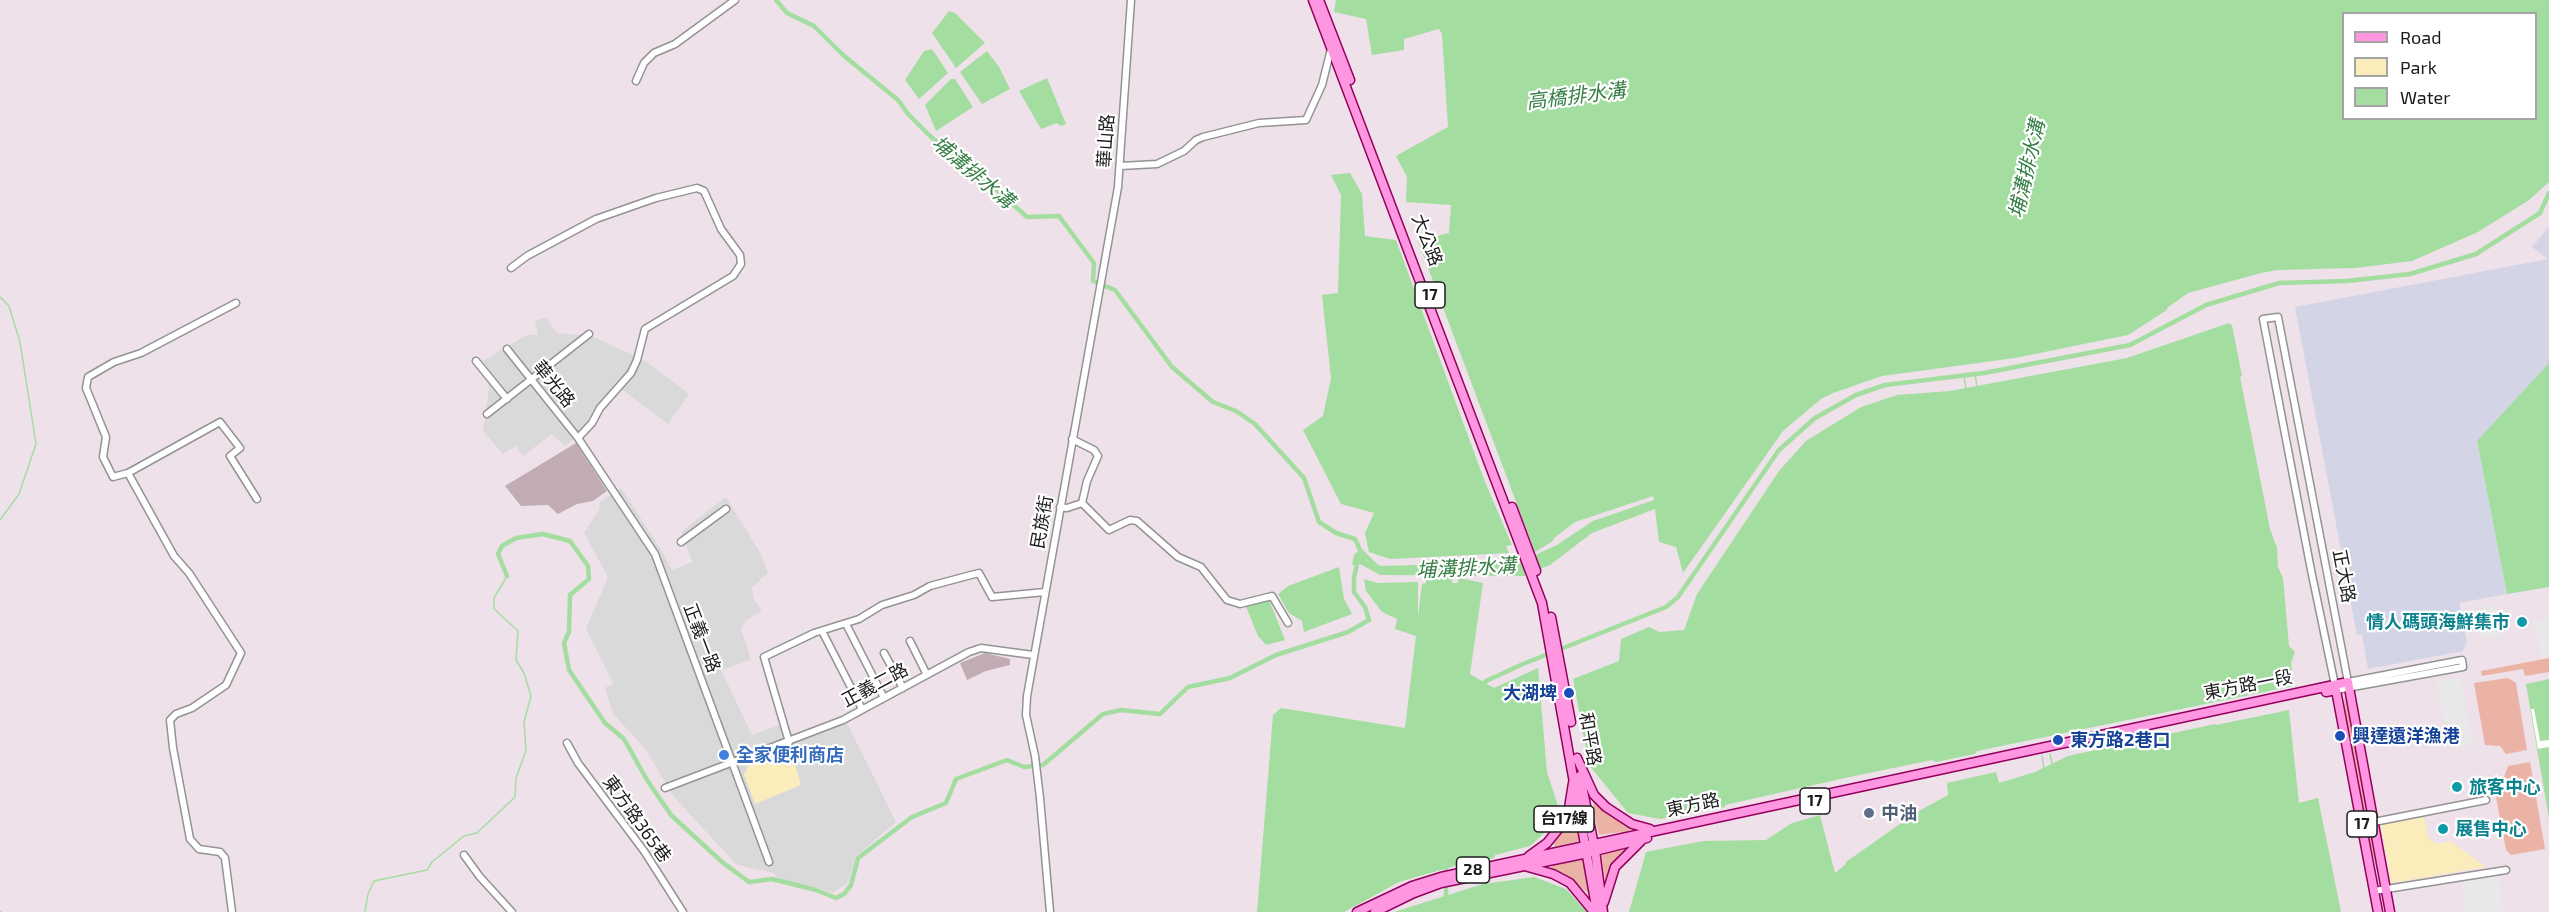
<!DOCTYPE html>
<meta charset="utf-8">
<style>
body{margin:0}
#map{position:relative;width:2549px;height:912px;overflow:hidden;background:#eee1e9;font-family:"Exo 2",sans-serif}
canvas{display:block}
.legend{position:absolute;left:2342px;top:12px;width:195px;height:108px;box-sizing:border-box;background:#fff;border:2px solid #a4a4a4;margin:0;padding:8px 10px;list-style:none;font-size:18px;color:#1c1c1c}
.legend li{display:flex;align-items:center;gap:12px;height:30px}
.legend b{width:30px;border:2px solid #a4a4a4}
</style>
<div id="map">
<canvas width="2549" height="912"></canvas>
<ul class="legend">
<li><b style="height:8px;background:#fe96e2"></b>Road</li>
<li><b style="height:16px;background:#fbedbb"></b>Park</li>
<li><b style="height:16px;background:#a4dda0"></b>Water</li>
</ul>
</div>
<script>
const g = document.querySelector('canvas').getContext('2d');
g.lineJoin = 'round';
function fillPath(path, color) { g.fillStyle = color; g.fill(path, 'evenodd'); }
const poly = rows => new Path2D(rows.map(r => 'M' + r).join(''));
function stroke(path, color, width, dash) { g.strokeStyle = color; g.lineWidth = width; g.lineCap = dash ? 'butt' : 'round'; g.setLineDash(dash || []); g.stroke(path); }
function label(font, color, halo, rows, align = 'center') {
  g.font = font + ' "Exo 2","Noto Sans TC",sans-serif'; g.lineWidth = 4.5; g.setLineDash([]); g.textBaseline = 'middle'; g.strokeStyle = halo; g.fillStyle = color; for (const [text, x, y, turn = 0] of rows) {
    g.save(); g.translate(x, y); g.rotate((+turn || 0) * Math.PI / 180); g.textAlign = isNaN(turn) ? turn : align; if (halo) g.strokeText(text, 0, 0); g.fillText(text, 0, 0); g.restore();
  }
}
const residential = poly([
 [546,317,557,333,592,336,645,361,689,394,668,424,621,389,585,430,565,446,552,434,523,456,516,446,503,454,483,431,488,397,489,371,483,361,527,335,538,335,535,321],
 [621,488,662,551,672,570,692,562,681,532,726,497,761,554,768,573,752,587,754,599,762,611,746,620,741,629,751,660,721,670,752,735,785,723,791,741,846,721,896,822,856,856,848,883,832,893,822,889,779,879,774,873,737,865,674,797,644,747,613,714,605,688,613,683,586,629,608,577,584,533,599,510,600,502]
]);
const industrial = poly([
 [2549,227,2549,363,2477,442,2507,594,2459,603,2467,642,2463,651,2368,669,2362,634,2357,635,2295,307,2548,259,2532,247]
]);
const construction = poly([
 [576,443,607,491,593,501,577,504,558,514,548,505,521,506,505,486],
 [985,653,1010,659,1010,665,986,671,967,680,960,663]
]);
const grass = poly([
 [2549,658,2549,672,2525,676,2523,669,2482,676,2481,671],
 [2508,678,2516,683,2527,750,2506,754,2500,746,2485,745,2474,683],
 [2344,696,2353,724,2383,884,2381,885,2373,855,2345,722],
 [2530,762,2545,849,2511,855,2506,850,2494,786,2504,777,2508,766],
 [1594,799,1629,827,1629,831,1599,835,1593,811],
 [1578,807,1584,840,1555,847,1553,841,1567,824,1574,808],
 [1623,847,1625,849,1615,864,1607,881,1605,880,1601,852],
 [1587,859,1593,897,1571,879,1551,870,1552,865]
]);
const park = poly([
 [790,746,801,785,755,804,744,774,750,764],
 [2424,817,2428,837,2436,844,2450,841,2486,867,2391,883,2381,825]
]);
const parking = poly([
 [2497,605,2502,635,2482,639,2476,611,2484,610,2483,607],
 [2549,619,2549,654,2541,656,2535,621],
 [2460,676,2473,745,2449,749,2436,681],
 [2495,875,2498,878,2504,912,2466,912,2462,880]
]);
const water = poly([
 [1336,0,2549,0,2549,182,2529,200,2478,232,2412,261,2355,268,2277,270,2261,273,2188,293,2167,308,2167,310,2128,335,2015,358,1882,376,1833,393,1821,399,1783,431,1683,573,1676,547,1659,542,1655,509,1592,533,1550,565,1524,576,1380,575,1360,564,1352,565,1354,555,1360,549,1362,551,1367,561,1381,566,1520,562,1557,545,1593,521,1654,500,1653,496,1575,522,1554,538,1553,541,1535,552,1418,241,1449,233,1451,205,1406,202,1407,177,1396,156,1448,127,1442,34,1439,29,1404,39,1404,50,1372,55,1366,19,1334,12],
 [2344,14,2536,14,2536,118,2344,118],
 [949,11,955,13,985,43,956,68,932,33],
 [932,49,948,73,919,99,905,80,924,51],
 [987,51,999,67,1010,89,982,104,960,72],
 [1047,78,1066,124,1061,126,1057,123,1041,129,1019,91],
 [951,79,955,79,973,107,936,131,925,105],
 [1350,173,1362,194,1365,236,1396,240,1485,482,1512,545,1506,546,1509,553,1390,559,1369,552,1365,533,1374,513,1341,504,1303,430,1323,416,1331,378,1322,295,1338,293,1341,195,1331,175],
 [2229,323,2232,325,2242,376,2240,377,2270,529,2277,548,2278,567,2283,578,2289,646,2295,652,2291,663,2293,686,1977,751,1975,754,1936,762,1932,760,1845,778,1725,805,1725,807,1660,819,1628,813,1589,765,1573,679,1619,661,1621,639,1649,627,1659,632,1684,630,1697,594,1779,471,1806,441,1861,407,1897,395,1950,391,2127,358],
 [2549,363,2549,587,2507,594,2477,441],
 [1339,567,1344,599,1352,614,1304,632,1302,621,1289,613,1278,594,1288,586],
 [1453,577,1452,583,1458,583,1459,578,1483,583,1470,674,1494,688,1538,668,1547,772,1560,812,1551,827,1530,846,1495,855,1494,858,1465,863,1399,882,1344,912,1257,912,1273,715,1281,708,1405,728,1416,636,1395,629,1397,619,1382,612,1366,591,1364,579,1377,583,1418,582,1418,617,1422,584,1426,583,1426,580],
 [1269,600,1285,640,1266,645,1258,636,1245,604],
 [2549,679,2549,819,2526,684],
 [2289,710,2299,803,2318,798,2341,912,1629,912,1646,852,1703,841,1766,840,1792,823,1820,815,1835,873,1845,865,1846,862,1917,812,1948,795,1947,783,1996,772,1999,783,2035,772,2068,756,2215,724,2216,725],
 [1534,877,1566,889,1587,912,1394,912,1483,884]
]);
const pier = poly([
 [2531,709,2534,709,2540,741,2549,740,2549,747,2538,749]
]);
const stream = poly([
 [0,297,9,306,20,342,36,444,19,494,0,520],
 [1975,374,1977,387],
 [1964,376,1966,389],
 [2050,754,2052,764],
 [2042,756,2044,769],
 [0,911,1,912],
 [365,912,368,894,374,881,427,870,432,862,464,836,477,833,515,797,516,778,526,751,524,722,531,696,524,673,516,660,518,631,494,609,494,598,507,576]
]);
const canal = poly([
 [776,0,787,13,814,26,843,55,898,100,908,114,931,137,987,181,1027,217,1059,216,1094,263,1093,281,1115,290,1172,367,1213,402,1236,411,1255,424,1304,478,1319,522,1336,533,1355,539,1360,550,1378,568],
 [507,576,498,554,502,546,516,538,543,534,570,541,588,566,589,579,570,595,569,632,564,643,569,670,605,723,624,739,647,780,671,815,722,862,749,882,772,879,816,890,836,898,844,894,851,885,858,858,912,817,946,803,956,779,1007,760,1024,767,1043,765,1103,714,1121,710,1160,714,1188,687,1230,678,1276,655,1348,632,1369,620,1365,607,1354,592,1354,578,1358,559],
 [1482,686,1486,681,1523,664,1666,607,1678,597,1779,450,1815,418,1856,395,1885,385,1984,373,2130,345,2206,305,2279,283,2347,281,2410,274,2476,254,2540,213,2549,193],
 [1446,864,1446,912]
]);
const minor = poly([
 [636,81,644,63,654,53,675,44,735,0],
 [1120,166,1157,164,1184,151,1196,140,1203,137,1259,123,1306,120,1322,85,1331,49],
 [511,268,527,256,596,219,656,198,697,188,704,191,721,229,740,255,741,264,733,276,645,329,637,360,631,373,600,408,592,423,578,438],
 [236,303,141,353,114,362,88,377,86,388,106,437,103,457,113,477,128,473,220,422,240,448,230,456,257,499],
 [2278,317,2348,682,2462,660,2463,667,2336,690,2311,570,2263,319,2278,317],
 [507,349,578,438,655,554,769,862],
 [476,361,507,399],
 [487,414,589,334],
 [1072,439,1094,450,1098,456,1087,481,1082,503],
 [128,473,174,556,189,573,241,653,226,685,192,708,176,714,170,720,173,748,190,839,199,849,220,852,225,858,232,912],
 [1060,507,1067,508,1082,503,1109,530,1130,520,1137,521,1178,557,1201,567,1227,600,1240,604,1272,596,1288,623],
 [681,542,726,509],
 [846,624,884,698],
 [822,631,862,709],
 [910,641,927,675],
 [884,653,903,688],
 [789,742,764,657,814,633,859,619,882,605,914,595,930,586,971,575,979,573,992,597,1045,592],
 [567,743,578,763,644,851,683,912],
 [665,788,843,720,969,652,981,648,1033,655],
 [2374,822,2486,800],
 [464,855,480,877,512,912],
 [2374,891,2506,870],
 [1050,912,1040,798,1035,756,1026,715,1027,696,1118,187,1131,0]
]);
const major = poly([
 [1313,0,1542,603,1597,912],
 [1319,0,1350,80],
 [1512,507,1536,571],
 [1551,617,1571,722],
 [2326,692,2336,690,2378,912],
 [1577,758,1594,795,1606,807,1632,824,1650,829],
 [1580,776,1595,850,1603,912],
 [1529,856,1547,843,1560,827,1569,808,1573,783],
 [1528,867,1553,874,1570,883,1594,912],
 [1604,902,1615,867,1641,841],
 [1357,912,1412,886,1441,877,2348,682,2390,912],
 [1375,912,1414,893,1441,883,1583,854,1647,838]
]);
const markers = [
 [2522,622,6,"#0f9aa8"],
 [1569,693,6,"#1a4fb4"],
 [2340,736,6,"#1a4fb4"],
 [2058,740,6,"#1a4fb4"],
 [724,755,6,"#3f7fe0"],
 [2457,787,6,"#0f9aa8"],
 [1869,813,6,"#5c6f8a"],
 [2443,829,6,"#0f9aa8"]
];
const shields = [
 [1430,295,30],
 [1815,801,30],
 [1564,819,60],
 [2362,824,30],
 [1473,870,33]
];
const shieldNames = [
 ["17",1430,295],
 ["17",1815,801],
 ["台17線",1564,819],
 ["17",2362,824],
 ["28",1473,870]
];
const streetNames = [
 ["華山路",1106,141,-86],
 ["大公路",1427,240,69],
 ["華光路",554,384,51],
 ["民族街",1042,522,-80],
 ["正大路",2344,576,79],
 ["正義一路",702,638,69],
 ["正義二路",875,685,-28],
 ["東方路一段",2248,685,-11],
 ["和平路",1590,739,80],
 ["東方路",1693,805,-12],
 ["東方路365巷",637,819,54]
];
const cultureNames = [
 ["情人碼頭海鮮集市",2510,622,"right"],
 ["旅客中心",2469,787],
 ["展售中心",2455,829]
];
const transitNames = [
 ["大湖埤",1557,693,"right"],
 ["興達遠洋漁港",2352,736],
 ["東方路2巷口",2070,740]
];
const shopNames = [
 ["全家便利商店",736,755]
];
const serviceNames = [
 ["中油",1881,813]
];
const waterNames = [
 ["高橋排水溝",1576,96,-7],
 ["埔溝排水溝",2027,169,-77],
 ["埔溝排水溝",973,172,40],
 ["埔溝排水溝",1466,568,-3]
];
fillPath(residential, '#dad9da');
fillPath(industrial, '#d3d5e7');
fillPath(construction, '#c2acb3');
fillPath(grass, '#eab3a5');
fillPath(park, '#fbedbb');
fillPath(parking, '#e8e8e8');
fillPath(water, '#a4dda0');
fillPath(pier, '#fff');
stroke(stream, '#a4dda0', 1.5);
stroke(canal, '#a4dda0', 4.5);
stroke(minor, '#939393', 9);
stroke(major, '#94005d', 11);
stroke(minor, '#fff', 6);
stroke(major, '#fe96e2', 8);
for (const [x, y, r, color] of markers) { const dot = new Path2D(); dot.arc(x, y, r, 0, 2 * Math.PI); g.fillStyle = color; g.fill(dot); stroke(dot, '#fff', 2); }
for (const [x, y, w] of shields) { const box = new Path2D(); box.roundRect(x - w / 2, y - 13, w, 26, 4.5); g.fillStyle = '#fff'; g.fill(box); stroke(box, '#1c1c1c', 1.5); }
label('bold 16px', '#1c1c1c', null, shieldNames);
label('18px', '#1c1c1c', '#fff', streetNames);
label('bold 18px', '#0d838f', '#fff', cultureNames, 'left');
label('bold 18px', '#164399', '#fff', transitNames, 'left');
label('bold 18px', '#366cbe', '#fff', shopNames, 'left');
label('bold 18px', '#4e5e75', '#fff', serviceNames, 'left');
label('italic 20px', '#367e45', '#fff', waterNames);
</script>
